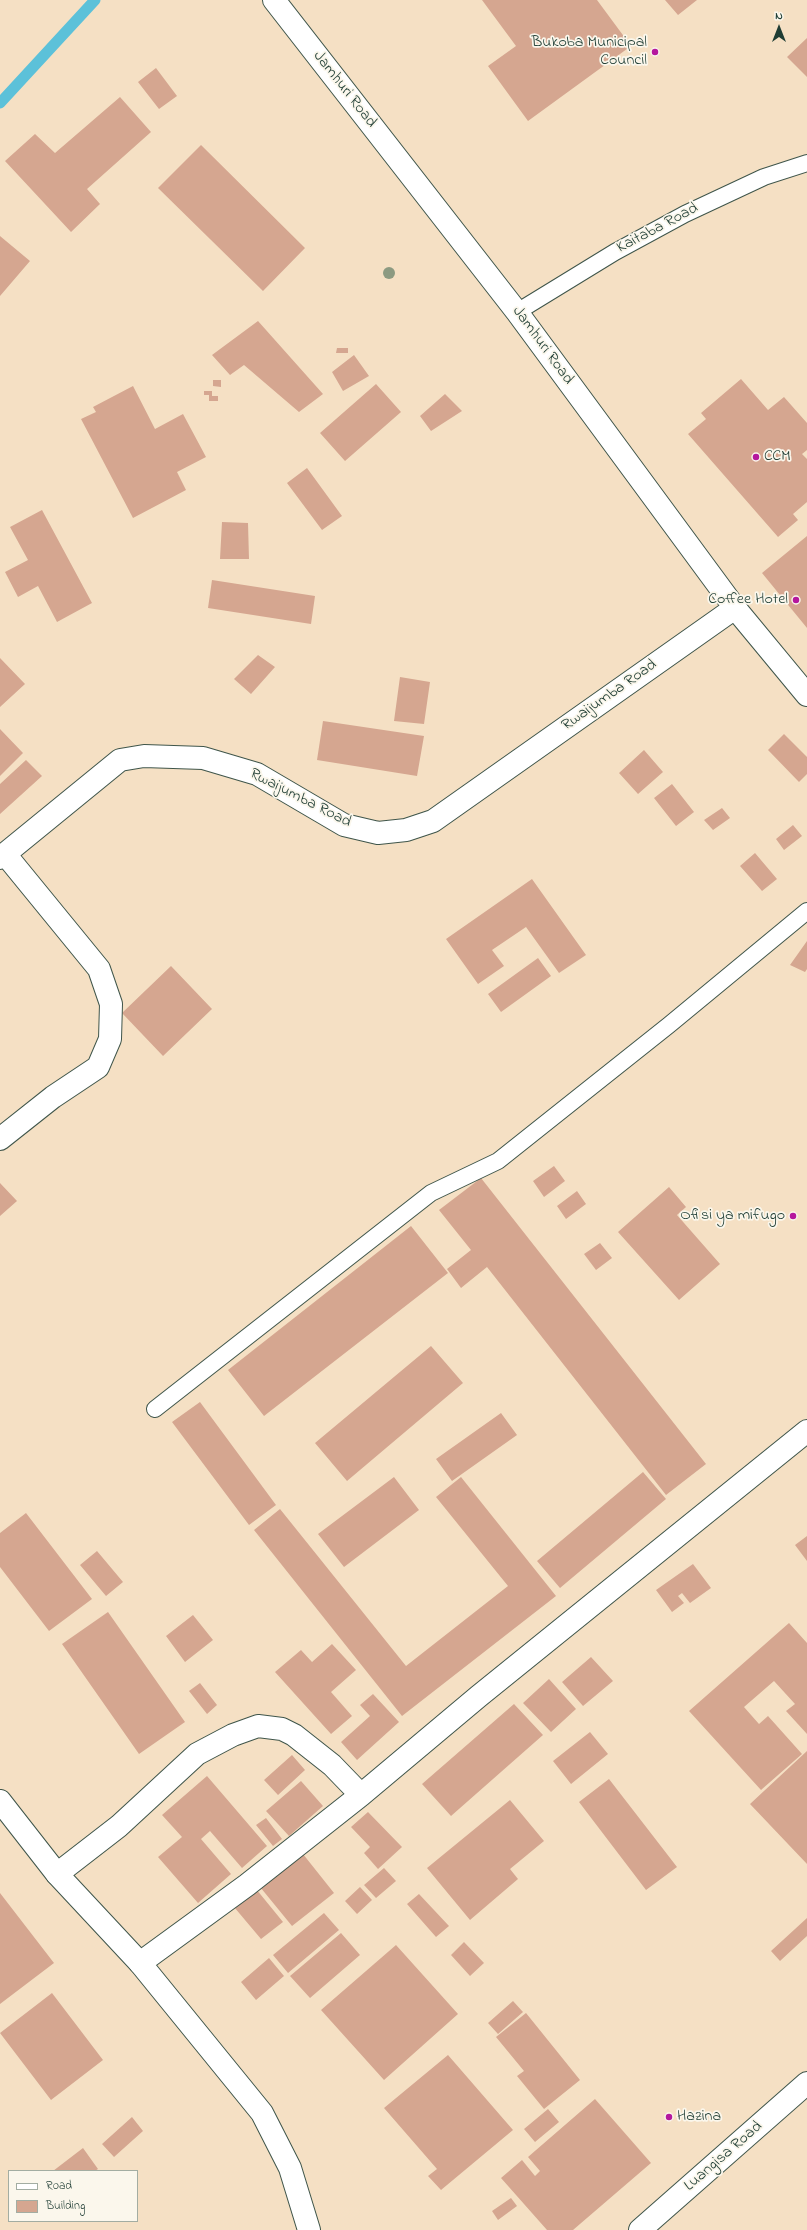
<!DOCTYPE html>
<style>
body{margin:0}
#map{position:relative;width:807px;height:2230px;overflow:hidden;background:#f5e0c4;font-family:"Indie Flower",sans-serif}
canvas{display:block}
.legend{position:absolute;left:8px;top:2170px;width:130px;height:52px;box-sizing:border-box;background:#fbf7ec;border:1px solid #a3ada2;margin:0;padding:5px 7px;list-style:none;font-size:12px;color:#1f3d34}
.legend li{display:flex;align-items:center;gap:8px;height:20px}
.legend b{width:20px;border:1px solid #a3ada2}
.north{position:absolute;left:759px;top:8px;width:40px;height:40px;-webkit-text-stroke:3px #fbf7ec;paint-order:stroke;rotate:0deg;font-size:11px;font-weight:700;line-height:16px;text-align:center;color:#1f3d34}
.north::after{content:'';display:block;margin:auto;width:14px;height:18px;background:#1f3d34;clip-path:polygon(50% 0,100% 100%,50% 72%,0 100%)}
</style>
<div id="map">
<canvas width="807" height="2230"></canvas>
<ul class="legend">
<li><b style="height:5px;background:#fff"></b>Road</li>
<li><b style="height:11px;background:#d5a690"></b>Building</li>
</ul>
<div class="north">N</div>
</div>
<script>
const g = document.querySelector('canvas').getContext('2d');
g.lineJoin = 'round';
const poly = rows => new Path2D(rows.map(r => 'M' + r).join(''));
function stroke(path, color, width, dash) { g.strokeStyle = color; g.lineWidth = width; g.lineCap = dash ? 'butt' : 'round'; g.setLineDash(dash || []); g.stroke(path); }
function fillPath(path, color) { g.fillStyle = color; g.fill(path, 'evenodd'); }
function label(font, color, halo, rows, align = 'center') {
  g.font = font + ' "Indie Flower",sans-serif'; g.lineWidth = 3.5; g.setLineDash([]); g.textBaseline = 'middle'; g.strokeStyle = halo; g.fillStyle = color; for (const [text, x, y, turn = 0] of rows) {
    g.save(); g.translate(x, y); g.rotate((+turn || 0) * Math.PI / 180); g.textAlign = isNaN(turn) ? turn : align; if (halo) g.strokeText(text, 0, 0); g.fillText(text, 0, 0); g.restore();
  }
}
const stream = poly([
 [0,103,95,0]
]);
const building = poly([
 [482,0,597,0,631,46,528,121,488,66,516,46],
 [665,0,697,0,678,15],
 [807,38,807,77,787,57],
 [156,68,177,96,159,109,138,82],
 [120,97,151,132,87,189,100,204,71,232,5,161,35,134,55,153],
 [201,145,305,248,263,291,158,188],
 [0,236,30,261,0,296],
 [258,321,323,394,299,412,244,365,230,375,212,355],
 [337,348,348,348,348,353,336,353],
 [354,355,369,376,343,391,332,372],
 [741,379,768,410,784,397,807,423,807,450,802,454,807,459,807,502,793,514,798,520,778,537,688,434,706,419,701,413],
 [213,380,221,380,221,387,213,386],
 [376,384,401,412,345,461,320,433],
 [133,386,155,429,183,414,206,457,177,472,186,490,133,518,81,419,96,412,93,407],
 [204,391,212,391,212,396,218,396,218,401,209,401,209,395,204,395],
 [445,394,462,411,431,431,420,416],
 [307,468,342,516,322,530,287,483],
 [42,510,92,603,57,622,38,586,18,597,5,572,28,560,10,527],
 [222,522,248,523,249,559,220,559],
 [807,536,807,628,762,573],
 [212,580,315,596,311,624,208,608],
 [258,655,275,667,251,694,234,679],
 [0,658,25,684,0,707],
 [400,677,430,682,424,724,394,721],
 [323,721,424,736,417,776,317,760],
 [0,729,23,753,0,776],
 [784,734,807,757,807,774,799,782,768,750],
 [644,750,663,772,638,794,619,773],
 [26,760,42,776,0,814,0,784],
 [672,784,694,812,676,826,654,798],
 [722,808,730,818,713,830,704,820],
 [793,825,802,836,784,850,776,839],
 [755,853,777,879,762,891,740,866],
 [532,879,586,955,559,973,526,927,492,950,504,966,478,984,446,939],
 [807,941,807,969,805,972,790,965],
 [538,958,551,976,501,1012,488,994],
 [171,966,212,1009,163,1056,122,1013],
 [554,1166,565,1181,544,1197,533,1181],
 [481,1178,706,1464,666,1495,487,1267,461,1288,447,1269,471,1250,439,1210],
 [0,1183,17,1201,0,1216],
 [669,1187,686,1207,677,1215,720,1264,679,1300,618,1232],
 [577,1191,586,1204,566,1219,557,1206],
 [411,1226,448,1273,264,1416,228,1370],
 [600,1243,612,1258,596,1270,584,1254],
 [431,1346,463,1383,347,1481,315,1443],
 [200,1402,276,1505,249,1525,172,1422],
 [501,1413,517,1435,452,1481,436,1459],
 [643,1472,666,1499,560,1588,537,1561],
 [394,1477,419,1510,344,1567,318,1534],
 [461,1477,556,1596,402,1716,254,1530,280,1509,406,1666,508,1586,436,1497],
 [26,1513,92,1599,49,1631,0,1567,0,1533],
 [807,1536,807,1561,795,1545],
 [97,1551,123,1582,106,1596,80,1565],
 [693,1564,711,1588,690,1603,682,1593,678,1596,684,1603,672,1612,656,1590],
 [108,1612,185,1722,139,1754,62,1644],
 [193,1615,213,1640,185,1662,166,1636],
 [789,1623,807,1643,807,1734,786,1711,795,1704,774,1681,744,1707,759,1724,768,1716,802,1754,761,1790,689,1711],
 [332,1644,356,1670,331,1692,352,1716,331,1734,275,1672,301,1650,312,1662],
 [591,1657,613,1681,583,1706,562,1682],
 [549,1679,576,1709,551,1732,523,1703],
 [200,1683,217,1705,207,1714,189,1691],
 [373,1694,399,1722,357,1760,341,1742,370,1716,360,1705],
 [514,1704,543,1735,451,1816,422,1784],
 [590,1732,608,1754,571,1784,553,1761],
 [807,1751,807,1864,750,1804],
 [292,1755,305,1770,278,1795,264,1780],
 [207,1776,267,1846,242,1868,210,1831,201,1839,231,1874,198,1903,158,1857,182,1837,162,1815],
 [609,1779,677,1867,646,1890,579,1802],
 [301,1781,323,1806,289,1836,266,1811],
 [510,1800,544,1841,510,1869,518,1879,470,1920,427,1868],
 [368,1812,402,1847,378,1869,364,1853,370,1847,351,1827],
 [266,1818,282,1839,273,1846,256,1825],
 [299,1849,334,1893,292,1926,256,1882],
 [384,1868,396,1881,376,1898,364,1885],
 [252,1884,283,1922,261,1939,229,1901],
 [360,1887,372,1900,357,1914,345,1901],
 [0,1893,54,1963,0,2004],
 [419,1894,449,1926,436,1937,407,1904],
 [324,1913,339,1930,288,1973,273,1955],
 [807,1918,807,1936,780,1961,771,1951],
 [341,1933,360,1955,310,1998,290,1976],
 [464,1942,484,1963,470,1976,451,1955],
 [396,1945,458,2014,384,2080,321,2010],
 [269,1958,284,1976,256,2000,241,1982],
 [52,1993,103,2060,51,2100,0,2033],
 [513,2001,523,2012,498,2034,488,2023],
 [526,2013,580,2080,544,2109,517,2076,524,2071,496,2037],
 [448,2055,513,2130,441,2190,428,2176,437,2169,384,2108],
 [595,2099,651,2163,573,2230,547,2230,501,2178,522,2160,535,2176,540,2171,528,2157],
 [548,2109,559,2122,535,2142,524,2129],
 [132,2117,143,2131,114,2157,102,2144],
 [83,2148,98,2169,95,2171,53,2171],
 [511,2198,517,2206,498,2220,492,2211]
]);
const service = poly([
 [517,312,615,252,685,214,764,177,807,163],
 [155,1409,431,1193,498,1161,669,1025,807,911]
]);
const minor = poly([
 [274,0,517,312,735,608,807,695],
 [0,858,120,760,144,756,203,758,257,774,344,825,378,833,406,830,433,821,735,608],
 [0,1139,53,1097,98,1067,110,1039,111,1004,99,969,5,854],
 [57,1874,119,1826,197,1754,233,1735,258,1726,282,1729,294,1735,332,1765,361,1795],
 [140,1963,247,1885,361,1795,479,1696,807,1431],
 [640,2230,807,2083]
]);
const secondary = poly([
 [0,1801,57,1874,140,1963,262,2113,290,2168,309,2230]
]);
const trees = [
 [389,273]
];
const markers = [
 [655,52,4,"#b5179e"],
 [756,457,4,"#b5179e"],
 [796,600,4,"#b5179e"],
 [793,1216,4,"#b5179e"],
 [669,2117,4,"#b5179e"]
];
const poiNames = [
 ["Bukoba Municipal",647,43],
 ["Council",647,61],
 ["CCM",764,457,"left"],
 ["Coffee Hotel",788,600],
 ["Ofisi ya mifugo",785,1216],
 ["Hazina",677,2117,"left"]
];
const streetNames = [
 ["Jamhuri Road",344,90,52],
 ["Kaitaba Road",658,229,-28],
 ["Jamhuri Road",542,346,54],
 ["Rwaijumba Road",610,696,-35],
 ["Rwaijumba Road",300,799,27],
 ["Luangisa Road",724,2157,-41]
];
stroke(stream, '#5cc1d9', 11);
fillPath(building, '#d5a690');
stroke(service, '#3f554a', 18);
stroke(minor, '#3f554a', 24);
stroke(secondary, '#3f554a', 24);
stroke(service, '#fff', 16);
stroke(minor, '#fff', 22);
stroke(secondary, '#fff', 22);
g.fillStyle = '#8c9a81';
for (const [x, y] of trees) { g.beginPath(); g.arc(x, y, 6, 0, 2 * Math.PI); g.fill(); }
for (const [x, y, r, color] of markers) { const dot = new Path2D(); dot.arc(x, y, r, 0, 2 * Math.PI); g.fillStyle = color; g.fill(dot); stroke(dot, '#fbf7ec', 1.5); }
label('16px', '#1f3d34', '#fbf7ec', poiNames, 'right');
label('16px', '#1f3d34', '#fbf7ec', streetNames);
</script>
